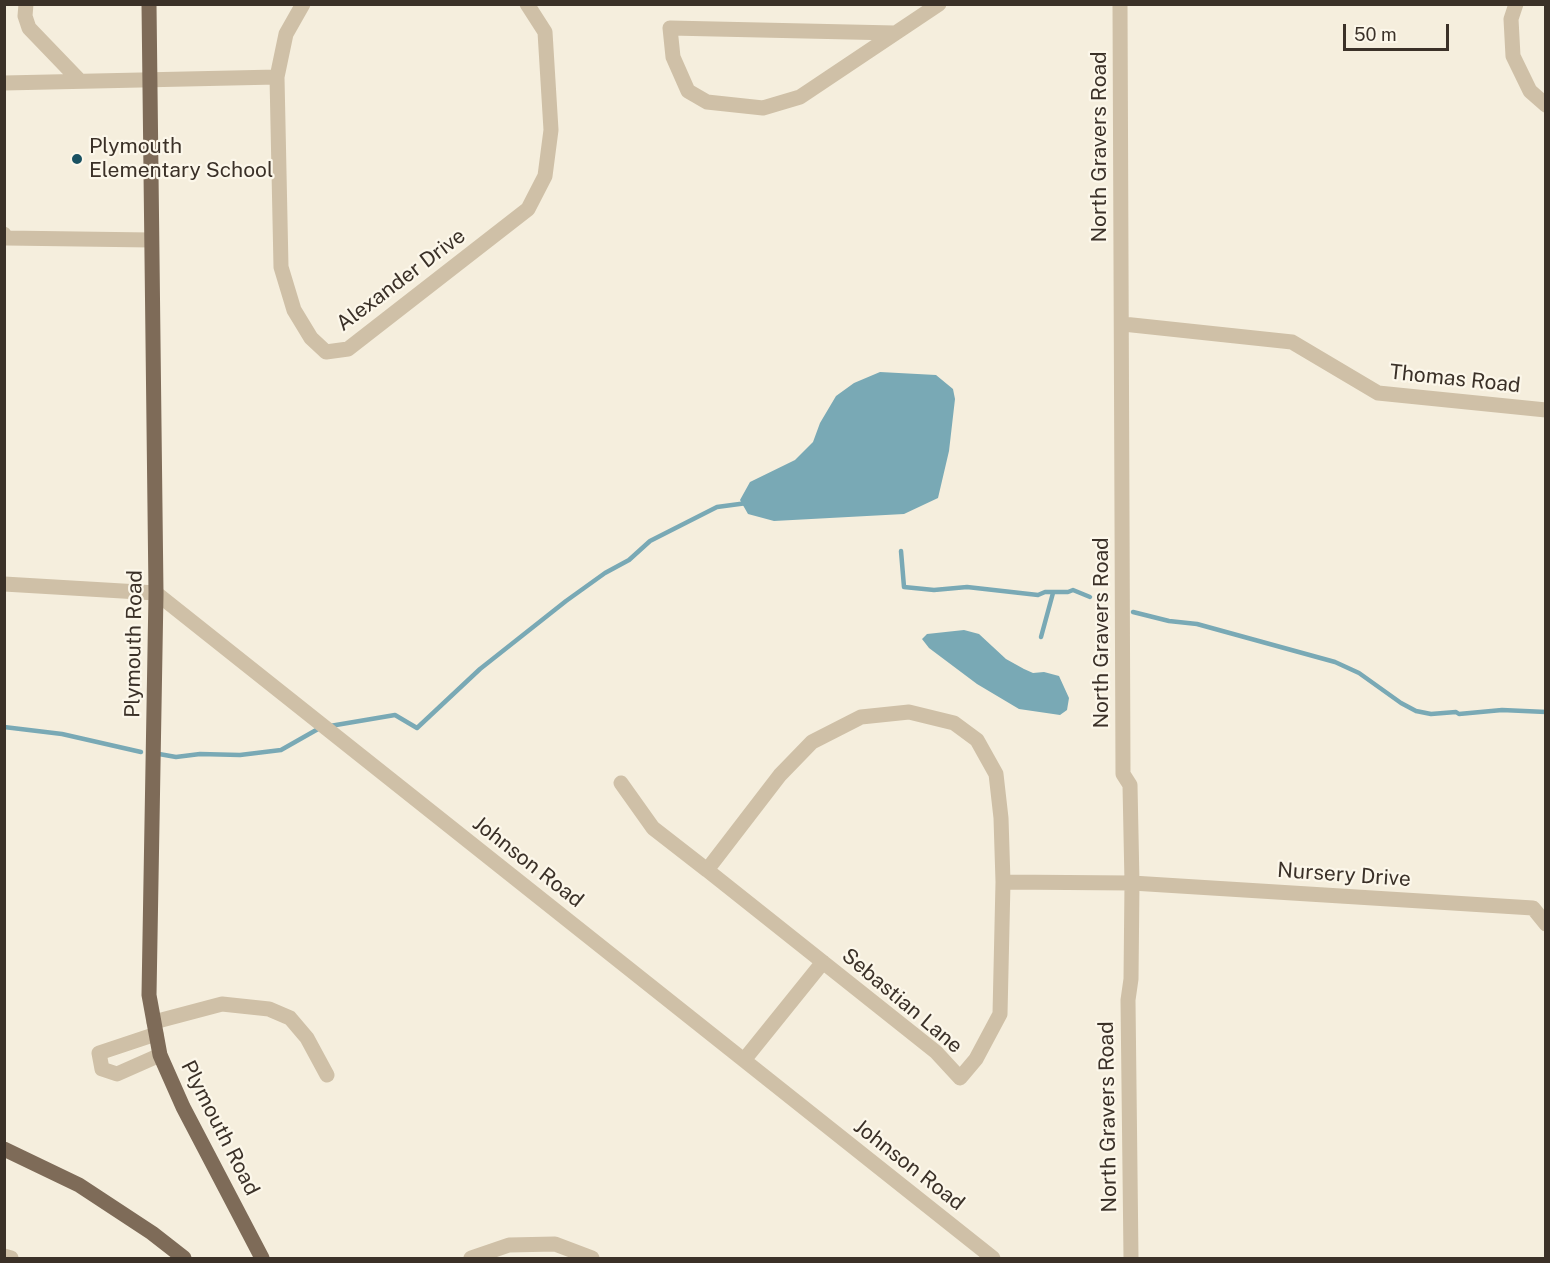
<!DOCTYPE html>
<style>
body{margin:0}
#map{position:relative;width:1550px;height:1263px;overflow:hidden;background:#f5eedd;font-family:"Public Sans",sans-serif}
canvas{display:block}
.frame{position:absolute;inset:0;border:6px solid #3b3128;pointer-events:none}
.scale{position:absolute;left:1343px;top:24px;width:106px;height:27px;box-sizing:border-box;border:3px solid #3b3128;border-top:0;padding-left:8px;font-size:18px;line-height:21px;white-space:nowrap;color:#3b3128;-webkit-text-stroke:4px #fcf7ea;paint-order:stroke}
</style>
<div id="map">
<canvas width="1550" height="1263"></canvas>
<div class="frame"></div>
<div class="scale">50 m</div>
</div>
<script>
const g = document.querySelector('canvas').getContext('2d');
g.lineJoin = 'round';
function fillPath(path, color) { g.fillStyle = color; g.fill(path, 'evenodd'); }
const poly = rows => new Path2D(rows.map(r => 'M' + r).join(''));
function stroke(path, color, width, dash) { g.strokeStyle = color; g.lineWidth = width; g.lineCap = dash ? 'butt' : 'round'; g.setLineDash(dash || []); g.stroke(path); }
function label(font, color, halo, rows, align = 'center') {
  g.font = font + ' "Public Sans",sans-serif'; g.lineWidth = 4.5; g.setLineDash([]); g.textBaseline = 'middle'; g.strokeStyle = halo; g.fillStyle = color; for (const [text, x, y, turn = 0] of rows) {
    g.save(); g.translate(x, y); g.rotate((+turn || 0) * Math.PI / 180); g.textAlign = isNaN(turn) ? turn : align; if (halo) g.strokeText(text, 0, 0); g.fillText(text, 0, 0); g.restore();
  }
}
const water = poly([
 [880,372,936,375,953,389,955,399,949,451,938,498,904,514,774,521,748,514,740,500,750,482,795,460,813,442,820,423,836,396,854,383],
 [964,630,979,634,1006,659,1024,669,1033,673,1044,672,1059,676,1069,698,1067,710,1060,715,1019,709,977,684,929,648,922,639,927,634]
]);
const stream = poly([
 [901,551,904,587,934,590,967,587,1038,595,1045,592,1068,592,1073,590,1090,597],
 [1133,612,1169,621,1197,624,1335,662,1359,673,1401,703,1416,711,1431,714,1456,712,1459,714,1502,710,1546,712],
 [1041,637,1053,593],
 [330,726,395,715,417,728,480,669,566,601,605,573,629,560,650,541,717,507,747,503],
 [4,727,62,734,141,752],
 [159,754,176,757,200,754,240,755,281,750,318,729]
]);
const minor = poly([
 [26,4,25,16,29,28,80,81],
 [303,4,286,34,277,77,281,267,294,310,311,338,326,352,348,349,528,209,545,176,551,130,545,32,527,4],
 [1120,4,1123,774,1130,785,1132,883,1131,979,1128,1000,1131,1258],
 [1516,4,1511,19,1513,56,1530,91,1546,105],
 [895,33,670,28,673,57,688,91,707,102,763,108,800,97,939,4],
 [4,83,277,77],
 [4,234,6,238,151,240],
 [1123,324,1292,342,1378,393,1546,410],
 [4,584,156,593,993,1258],
 [621,783,653,828,707,870],
 [1003,882,1000,1014,976,1059,960,1078,936,1052,707,870,780,775,812,742,861,717,909,712,954,723,977,740,996,774,1001,818,1003,882,1132,883,1533,908,1546,924],
 [154,1022,222,1004,269,1009,290,1018,307,1038,327,1075],
 [156,1034,99,1053,102,1069,117,1074,160,1055],
 [744,1060,823,962],
 [4,1256,11,1258],
 [471,1258,509,1245,555,1244,592,1258]
]);
const major = poly([
 [149,4,156,593,149,995,160,1055,183,1107,262,1258],
 [4,1149,79,1185,152,1233,184,1258]
]);
const markers = [
 [77,159,6,"#195161"]
];
const poiNames = [
 ["Plymouth",89,147],
 ["Elementary School",89,171]
];
const streetNames = [
 ["North Gravers Road",1100,147,-90],
 ["Alexander Drive",401,280,-37],
 ["Thomas Road",1455,379,6],
 ["North Gravers Road",1102,633,-90],
 ["Plymouth Road",134,644,-89],
 ["Johnson Road",528,862,38],
 ["Nursery Drive",1344,875,4],
 ["Sebastian Lane",902,1001,40],
 ["North Gravers Road",1108,1117,-91],
 ["Plymouth Road",220,1128,63],
 ["Johnson Road",909,1165,38]
];
fillPath(water, '#79a9b5');
stroke(stream, '#79a9b5', 4.5);
stroke(minor, '#cfc0a7', 15);
stroke(major, '#7e6b58', 15);
for (const [x, y, r, color] of markers) { const dot = new Path2D(); dot.arc(x, y, r, 0, 2 * Math.PI); g.fillStyle = color; g.fill(dot); stroke(dot, '#fcf7ea', 2); }
label('21px', '#3b3128', '#fcf7ea', poiNames, 'left');
label('21px', '#3b3128', '#fcf7ea', streetNames);
</script>
